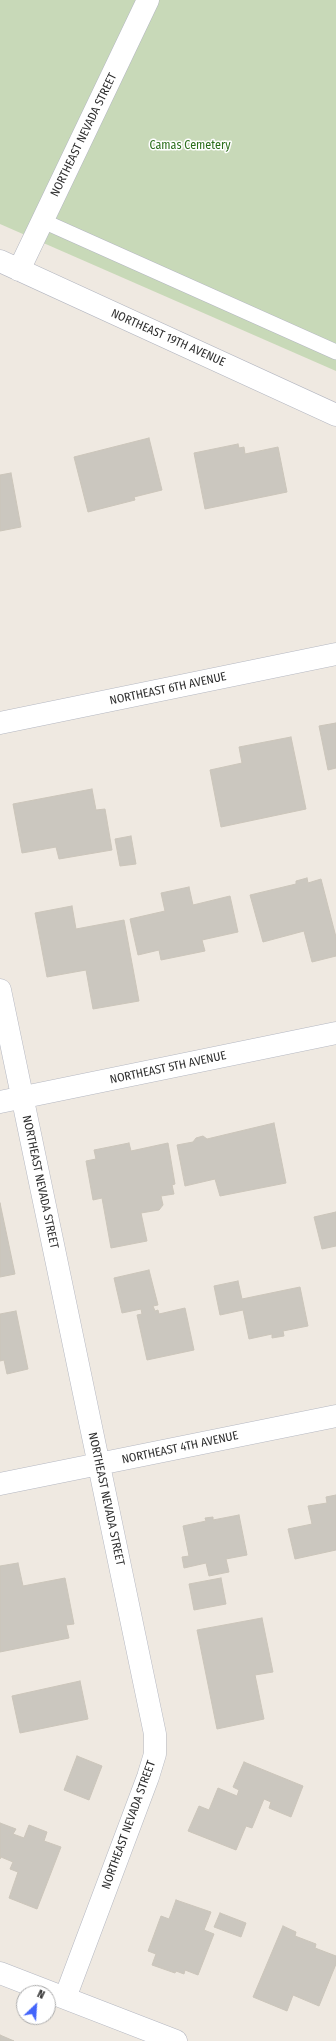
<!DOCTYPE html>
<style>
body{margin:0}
#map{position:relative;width:336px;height:2041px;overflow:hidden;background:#efe9e1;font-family:"Fira Sans Condensed",sans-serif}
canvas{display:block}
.north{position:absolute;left:16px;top:1985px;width:40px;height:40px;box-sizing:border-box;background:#fff;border:1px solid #ababab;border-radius:50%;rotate:25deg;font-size:11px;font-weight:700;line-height:16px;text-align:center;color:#2e2e2e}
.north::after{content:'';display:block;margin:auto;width:14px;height:18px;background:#4264fb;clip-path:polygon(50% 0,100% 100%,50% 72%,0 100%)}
</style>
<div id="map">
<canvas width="336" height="2041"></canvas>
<div class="north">N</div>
</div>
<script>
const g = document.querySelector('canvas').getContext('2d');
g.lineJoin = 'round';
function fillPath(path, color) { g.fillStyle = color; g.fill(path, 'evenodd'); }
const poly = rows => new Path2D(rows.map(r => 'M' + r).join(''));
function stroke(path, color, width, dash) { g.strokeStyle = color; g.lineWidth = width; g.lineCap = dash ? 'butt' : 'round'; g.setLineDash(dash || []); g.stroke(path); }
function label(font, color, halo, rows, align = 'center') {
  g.font = font + ' "Fira Sans Condensed",sans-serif'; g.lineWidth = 3; g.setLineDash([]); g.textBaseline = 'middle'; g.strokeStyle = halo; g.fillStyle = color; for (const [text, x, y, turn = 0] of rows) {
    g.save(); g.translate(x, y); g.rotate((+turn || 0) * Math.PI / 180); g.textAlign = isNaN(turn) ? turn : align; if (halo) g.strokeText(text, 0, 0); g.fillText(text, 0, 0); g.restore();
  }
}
const cemetery = poly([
 [0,0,336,0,336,371,0,224]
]);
const building = poly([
 [149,438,162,490,134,497,135,500,88,512,74,457,149,438],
 [238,444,239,448,244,447,245,454,278,447,287,492,205,509,194,453,238,444],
 [11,473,21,527,0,531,0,475,11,473],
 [336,723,336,768,328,770,319,726,336,723],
 [291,737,306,809,221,827,210,770,242,763,239,747,291,737],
 [92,789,96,810,105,809,112,850,59,859,56,847,22,853,13,804,92,789],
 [131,836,136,864,120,866,115,839,131,836],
 [307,878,308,883,321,879,336,937,336,956,312,962,304,931,263,942,250,895,296,884,296,881,307,878],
 [189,887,193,905,230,896,238,932,202,940,205,951,161,960,159,950,138,955,130,919,165,911,161,893,189,887],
 [72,906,76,929,124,920,139,1001,93,1009,86,970,47,977,35,913,72,906],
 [274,1123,286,1183,220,1196,215,1179,185,1186,177,1145,193,1142,196,1138,203,1136,207,1139,274,1123],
 [129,1143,131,1151,168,1143,175,1184,172,1185,174,1194,161,1196,163,1205,159,1210,141,1213,147,1241,111,1248,102,1198,93,1200,86,1161,96,1159,94,1150,129,1143],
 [0,1203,15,1274,0,1277,0,1203],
 [336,1212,336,1246,322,1249,314,1217,336,1212],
 [149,1270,158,1305,153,1306,155,1311,158,1310,159,1314,185,1308,194,1350,147,1360,137,1315,142,1314,141,1309,122,1313,114,1278,149,1270],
 [238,1281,242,1299,300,1287,308,1326,283,1331,284,1336,272,1338,272,1334,249,1339,243,1310,220,1315,214,1286,238,1281],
 [16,1311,28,1369,7,1374,4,1360,0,1361,0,1314,16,1311],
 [336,1495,336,1550,295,1559,288,1529,312,1524,308,1506,327,1503,326,1497,336,1495],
 [239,1515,247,1555,226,1559,229,1572,209,1576,206,1563,184,1568,182,1557,189,1556,183,1526,206,1521,205,1518,213,1517,213,1520,239,1515],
 [18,1563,23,1586,65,1578,74,1624,66,1625,69,1638,0,1652,0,1566,18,1563],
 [221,1578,226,1604,194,1610,189,1584,221,1578],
 [262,1618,273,1672,255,1675,264,1719,217,1729,197,1630,262,1618],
 [80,1681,88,1719,20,1733,12,1696,80,1681],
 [77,1756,102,1766,89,1800,64,1790,77,1756],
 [244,1762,303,1786,291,1817,269,1808,271,1802,264,1799,252,1828,246,1826,236,1850,188,1831,199,1806,209,1810,218,1788,237,1796,239,1790,233,1787,244,1762],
 [0,1823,16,1829,13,1834,24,1838,29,1825,47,1832,44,1841,61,1847,37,1909,9,1898,18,1872,10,1869,13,1862,1,1857,0,1859,0,1823],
 [176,1900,211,1912,204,1930,214,1934,198,1975,185,1970,184,1974,176,1971,175,1973,152,1965,156,1954,148,1951,161,1916,169,1919,176,1900],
 [220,1913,246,1923,241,1937,214,1927,220,1913],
 [283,1926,296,1932,295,1936,316,1944,315,1948,336,1956,336,1964,319,2006,293,1995,287,2011,253,1997,283,1926],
 [0,2035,14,2041,0,2041,0,2035]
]);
const lane = poly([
 [43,221,336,352]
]);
const street = poly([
 [0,261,336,415],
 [19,270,148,0],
 [0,723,336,654],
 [0,990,155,1734,155,1754,148,1777,65,1998],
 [0,1102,336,1033],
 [0,1484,336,1416],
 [0,1973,176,2041]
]);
const streetNames = [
 ["NORTHEAST NEVADA STREET",84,135,-64],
 ["NORTHEAST 19TH AVENUE",168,338,24],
 ["NORTHEAST 6TH AVENUE",168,689,-12],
 ["NORTHEAST 5TH AVENUE",168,1068,-12],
 ["NORTHEAST NEVADA STREET",40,1182,78],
 ["NORTHEAST 4TH AVENUE",180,1448,-12],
 ["NORTHEAST NEVADA STREET",106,1499,78],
 ["NORTHEAST NEVADA STREET",129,1825,-70]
];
const parkNames = [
 ["Camas Cemetery",190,146]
];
fillPath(cemetery, '#c8d9b8');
fillPath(building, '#cbc7bf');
stroke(building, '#cbc5ba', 1);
stroke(lane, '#b4b7c1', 16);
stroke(street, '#b4b7c1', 23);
stroke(lane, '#fff', 15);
stroke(street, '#fff', 22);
label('12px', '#2e2e2e', '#fff', streetNames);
label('12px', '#2c6e1b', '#fff', parkNames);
</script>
